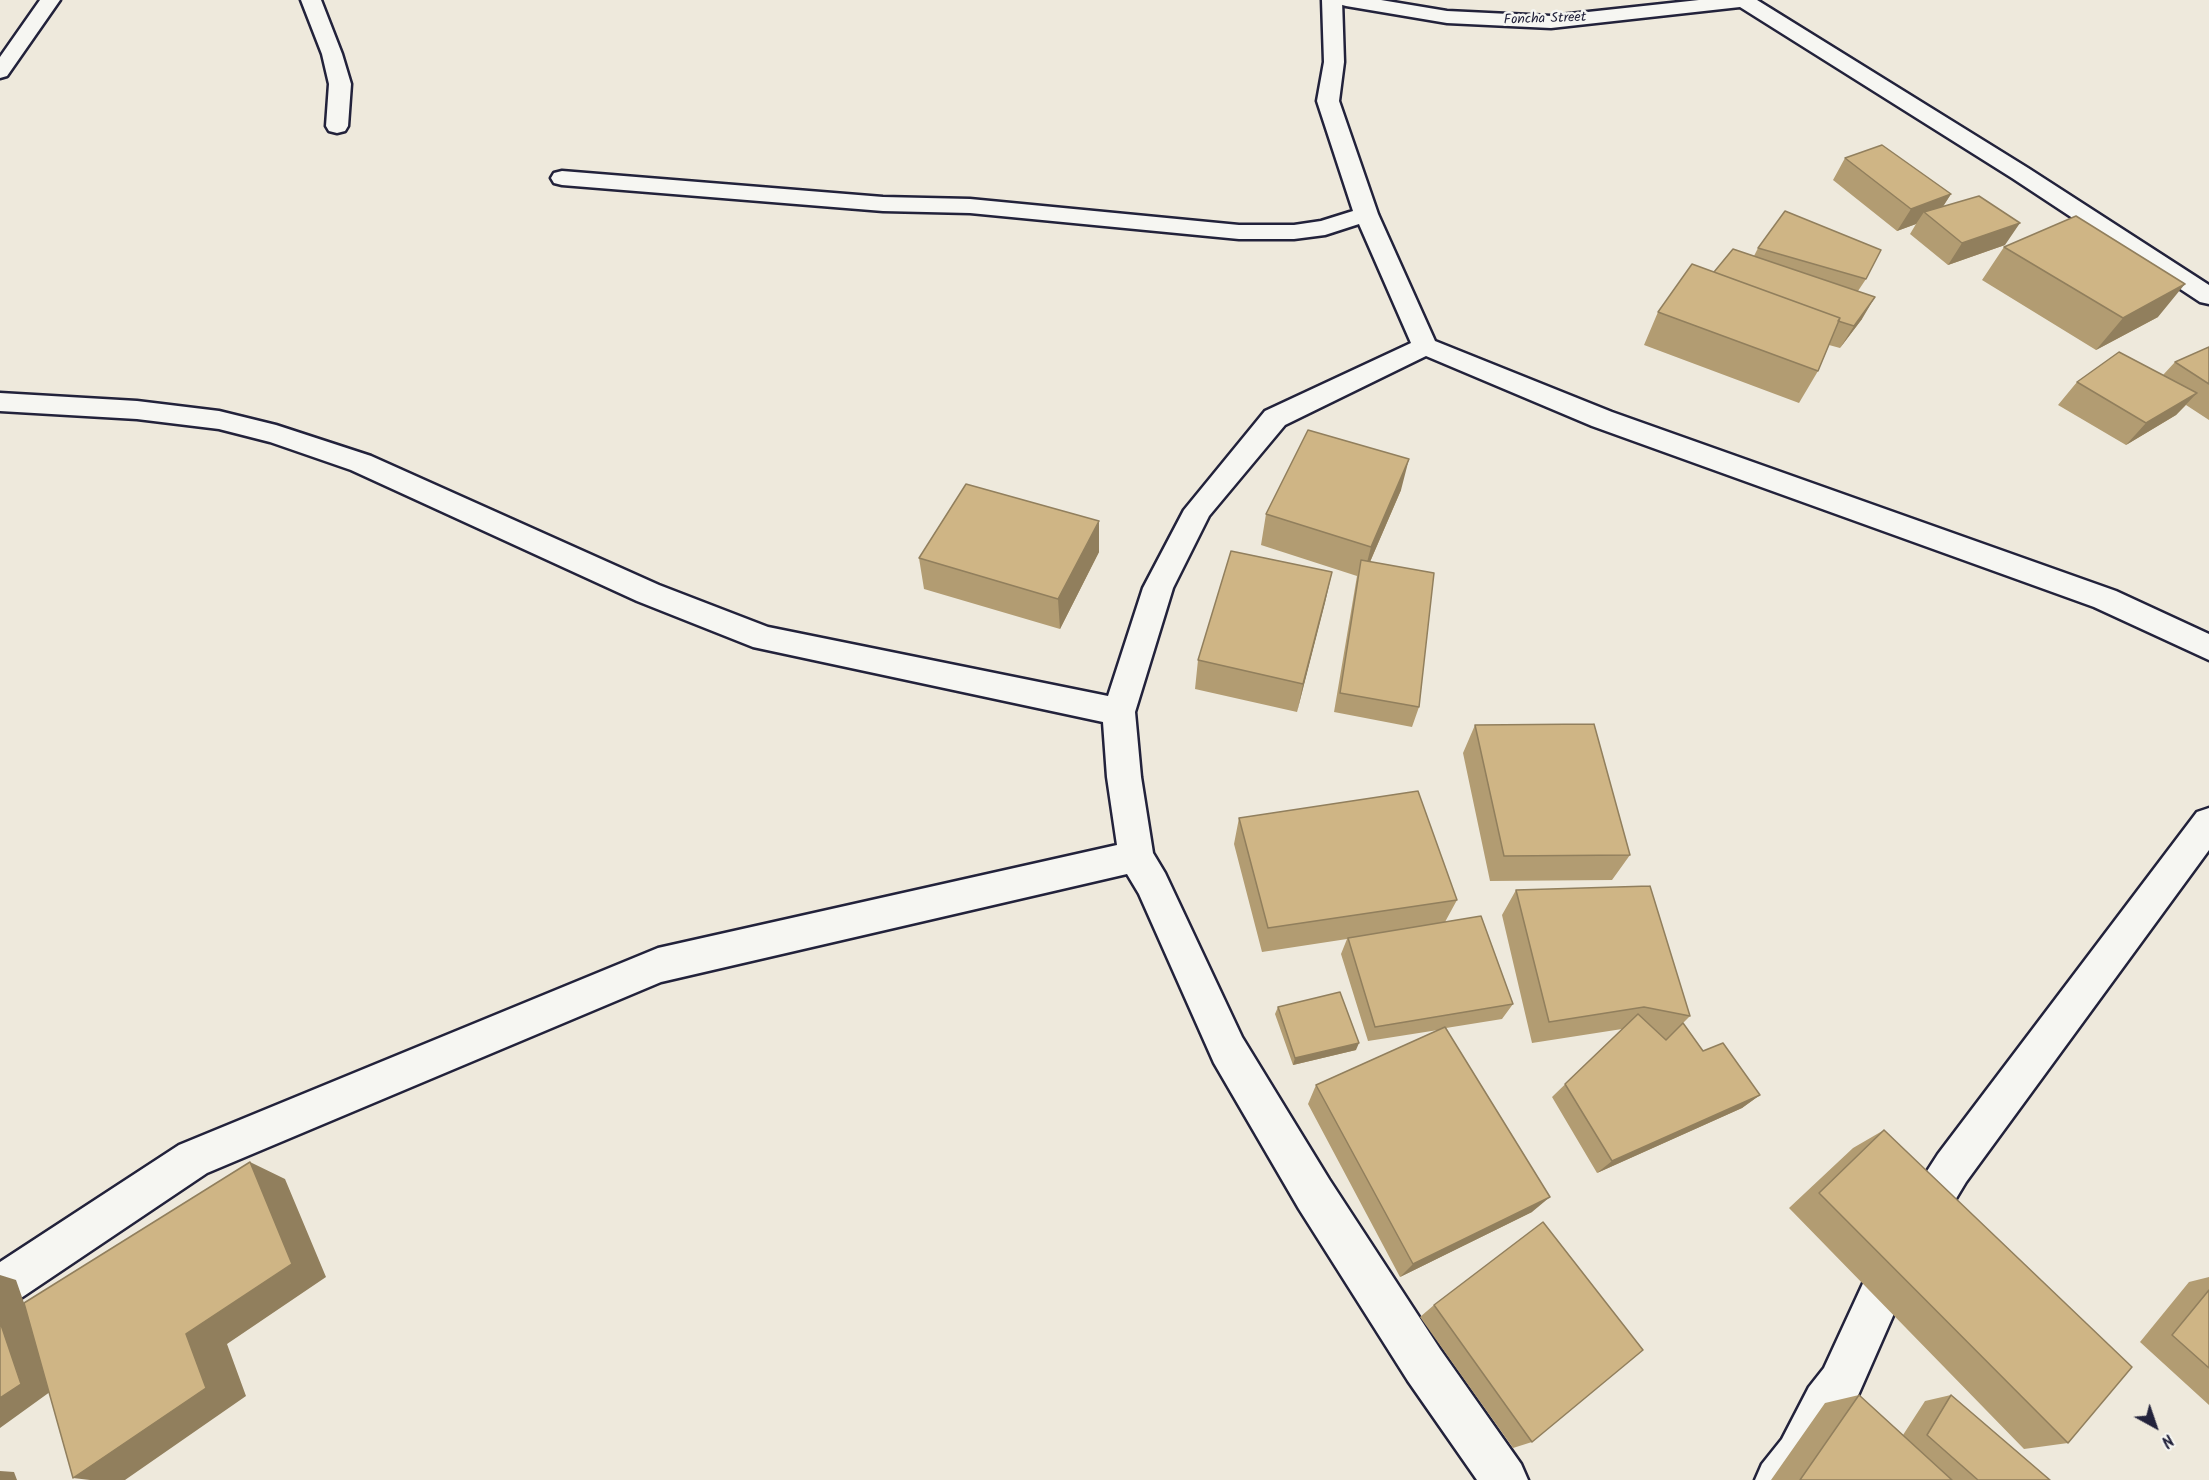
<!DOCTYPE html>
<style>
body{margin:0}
#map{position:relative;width:2209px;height:1480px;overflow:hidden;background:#eee9dc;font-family:Kalam,sans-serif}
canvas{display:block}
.north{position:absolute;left:2125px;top:1396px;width:60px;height:60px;-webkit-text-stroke:4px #f6f6f2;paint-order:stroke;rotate:140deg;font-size:16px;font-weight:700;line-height:24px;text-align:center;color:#22223b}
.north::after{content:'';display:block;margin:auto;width:21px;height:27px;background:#22223b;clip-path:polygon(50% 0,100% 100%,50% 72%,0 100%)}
</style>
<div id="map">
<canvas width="2209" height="1480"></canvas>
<div class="north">N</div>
</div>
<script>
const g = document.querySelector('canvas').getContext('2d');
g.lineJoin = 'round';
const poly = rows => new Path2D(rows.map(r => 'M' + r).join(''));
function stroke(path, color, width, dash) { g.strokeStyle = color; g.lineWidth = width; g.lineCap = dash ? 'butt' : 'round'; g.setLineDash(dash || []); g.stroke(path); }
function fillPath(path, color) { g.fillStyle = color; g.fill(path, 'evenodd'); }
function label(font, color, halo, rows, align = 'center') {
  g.font = font + ' Kalam,sans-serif'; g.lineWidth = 5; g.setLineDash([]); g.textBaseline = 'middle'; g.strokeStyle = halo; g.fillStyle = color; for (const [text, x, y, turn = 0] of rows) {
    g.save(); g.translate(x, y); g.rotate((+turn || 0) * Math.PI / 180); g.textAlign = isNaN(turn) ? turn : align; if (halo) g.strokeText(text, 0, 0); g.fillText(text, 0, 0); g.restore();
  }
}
const street = poly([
 [40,0,60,0,7,76,0,78,0,57,40,0],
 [301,0,321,0,342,54,351,84,348,126,345,131,337,133,329,131,326,126,329,84,322,54,301,0],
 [1322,0,1342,0,1344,62,1339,101,1378,214,1435,341,1612,412,2116,591,2209,634,2209,660,2094,607,1592,426,1426,356,1285,425,1209,516,1173,588,1135,712,1141,777,1153,853,1165,873,1242,1037,1329,1179,1440,1349,1521,1464,1528,1480,1477,1480,1408,1381,1299,1209,1214,1063,1139,894,1127,874,661,982,207,1173,15,1302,0,1308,0,1262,179,1145,658,948,1117,845,1107,777,1103,722,753,647,637,601,351,470,270,442,219,429,137,419,0,411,0,393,137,401,219,411,276,425,371,456,659,585,768,627,1108,696,1143,588,1184,510,1265,411,1411,343,1359,224,1325,235,1294,239,1239,239,970,213,883,211,562,185,554,183,551,178,554,173,562,171,883,197,970,199,1239,225,1294,225,1321,221,1353,211,1317,101,1324,62,1322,0],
 [2209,808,2209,850,1966,1182,1914,1268,1856,1400,1841,1419,1814,1471,1807,1480,1755,1480,1762,1464,1782,1439,1809,1387,1824,1368,1884,1238,1938,1154,2197,812,2209,808]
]);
const secondary = poly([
 [1336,0,1381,0,1447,11,1551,16,1699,0,1757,0,2028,168,2209,285,2209,304,2200,302,2012,178,1740,7,1551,28,1447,23,1346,6,1339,4,1336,0]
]);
const wall = poly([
 [1845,158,1951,194,1943,206,2005,245,1948,265,1910,234,1916,224,1897,231,1833,180],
 [2004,247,2158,317,2096,350,1982,280],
 [1758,248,1866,279,1858,291,1862,319,1840,348,1829,345,1818,371,1799,403,1644,345,1658,312,1714,272,1754,256],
 [2209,347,2209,420,2186,405,2176,415,2126,445,2058,405,2077,382,2163,375,2175,362],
 [1401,490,1370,562,1419,707,1412,727,1334,712,1357,576,1261,545,1266,514],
 [1099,552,1060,629,924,589,919,558],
 [1332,572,1297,712,1195,689,1198,660],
 [1475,725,1630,855,1612,880,1490,881,1463,753],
 [1239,818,1457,900,1445,922,1513,1004,1502,1019,1446,1028,1532,1212,1400,1277,1308,1104,1316,1085,1438,1030,1368,1041,1341,954,1347,939,1262,952,1234,844],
 [1516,890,1690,1016,1683,1023,1703,1051,1760,1095,1742,1108,1597,1173,1552,1097,1622,1029,1532,1043,1502,915],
 [1278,1007,1356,1050,1293,1065,1275,1014],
 [1884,1130,2068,1443,2024,1449,1789,1208,1853,1148],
 [2209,1277,2209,1405,2140,1342,2189,1282],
 [1434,1305,1532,1442,1513,1448,1420,1317],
 [1859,1395,1903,1435,1925,1401,1951,1395,2050,1480,1771,1480,1825,1403]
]);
const shadedWall = poly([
 [1951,194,1937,216,1924,212,1916,224,1897,231,1911,209],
 [2020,223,2005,245,1948,265,1962,243],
 [2185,284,2158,317,2096,350,2123,318],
 [1875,297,1862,319,1840,348,1854,326],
 [2197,393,2176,415,2126,445,2146,423],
 [1409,459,1401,490,1363,578,1371,547],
 [1099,521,1099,552,1060,629,1058,599],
 [1332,572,1325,603,1297,712,1303,684],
 [1359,1043,1356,1050,1293,1065,1295,1058],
 [1760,1095,1742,1108,1597,1173,1612,1161],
 [250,1162,285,1179,326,1277,227,1344,246,1396,125,1480,90,1480,73,1478,186,1334],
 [1550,1197,1532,1212,1400,1277,1413,1264],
 [0,1275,16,1280,54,1389,0,1428],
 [0,1471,14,1472,17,1480,0,1480]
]);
const building = poly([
 [1882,145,1951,194,1911,209,1845,158,1882,145],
 [1979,196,2020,223,1962,243,1924,212,1979,196],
 [1785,211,1881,250,1866,279,1758,248,1785,211],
 [2076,216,2185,284,2123,318,2004,247,2076,216],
 [1733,249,1875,297,1854,326,1838,321,1840,318,1714,272,1733,249],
 [1692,264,1840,318,1818,371,1658,312,1692,264],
 [2209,347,2209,384,2175,362,2209,347],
 [2119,352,2197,393,2146,423,2077,382,2119,352],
 [1308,430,1409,459,1371,547,1266,514,1308,430],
 [966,484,1099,521,1058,599,919,558,966,484],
 [1231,551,1332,572,1303,684,1198,660,1231,551],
 [1361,560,1434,573,1419,707,1340,693,1361,560],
 [1594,724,1630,855,1504,856,1475,725,1594,724],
 [1418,791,1457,900,1268,928,1239,818,1418,791],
 [1650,886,1690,1016,1644,1007,1549,1022,1516,890,1650,886],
 [1481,916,1513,1004,1375,1027,1348,938,1481,916],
 [1340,992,1359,1043,1295,1058,1278,1007,1340,992],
 [1638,1014,1666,1040,1683,1023,1703,1051,1723,1043,1760,1095,1612,1161,1565,1084,1638,1014],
 [1445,1027,1550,1197,1413,1264,1316,1085,1445,1027],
 [1884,1130,2132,1367,2068,1443,1819,1193,1884,1130],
 [250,1162,292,1264,186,1334,206,1388,73,1478,24,1303,250,1162],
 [1543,1222,1643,1350,1532,1442,1434,1305,1543,1222],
 [2209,1290,2209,1368,2172,1335,2209,1290],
 [0,1322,21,1384,0,1398,0,1322],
 [1859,1395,1952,1480,1800,1480,1859,1395],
 [1951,1395,2050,1480,1978,1480,1927,1435,1951,1395]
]);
const farStreetnames = [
 ["Foncha Street",1545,20,-2]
];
stroke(street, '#22223b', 5);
stroke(secondary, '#22223b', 5);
fillPath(street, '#f6f6f2');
fillPath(secondary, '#f6f6f2');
fillPath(wall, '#b29c72');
fillPath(shadedWall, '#917f5d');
fillPath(building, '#cfb585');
stroke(building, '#917f5d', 1.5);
label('14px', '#22223b', '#f6f6f2', farStreetnames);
</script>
